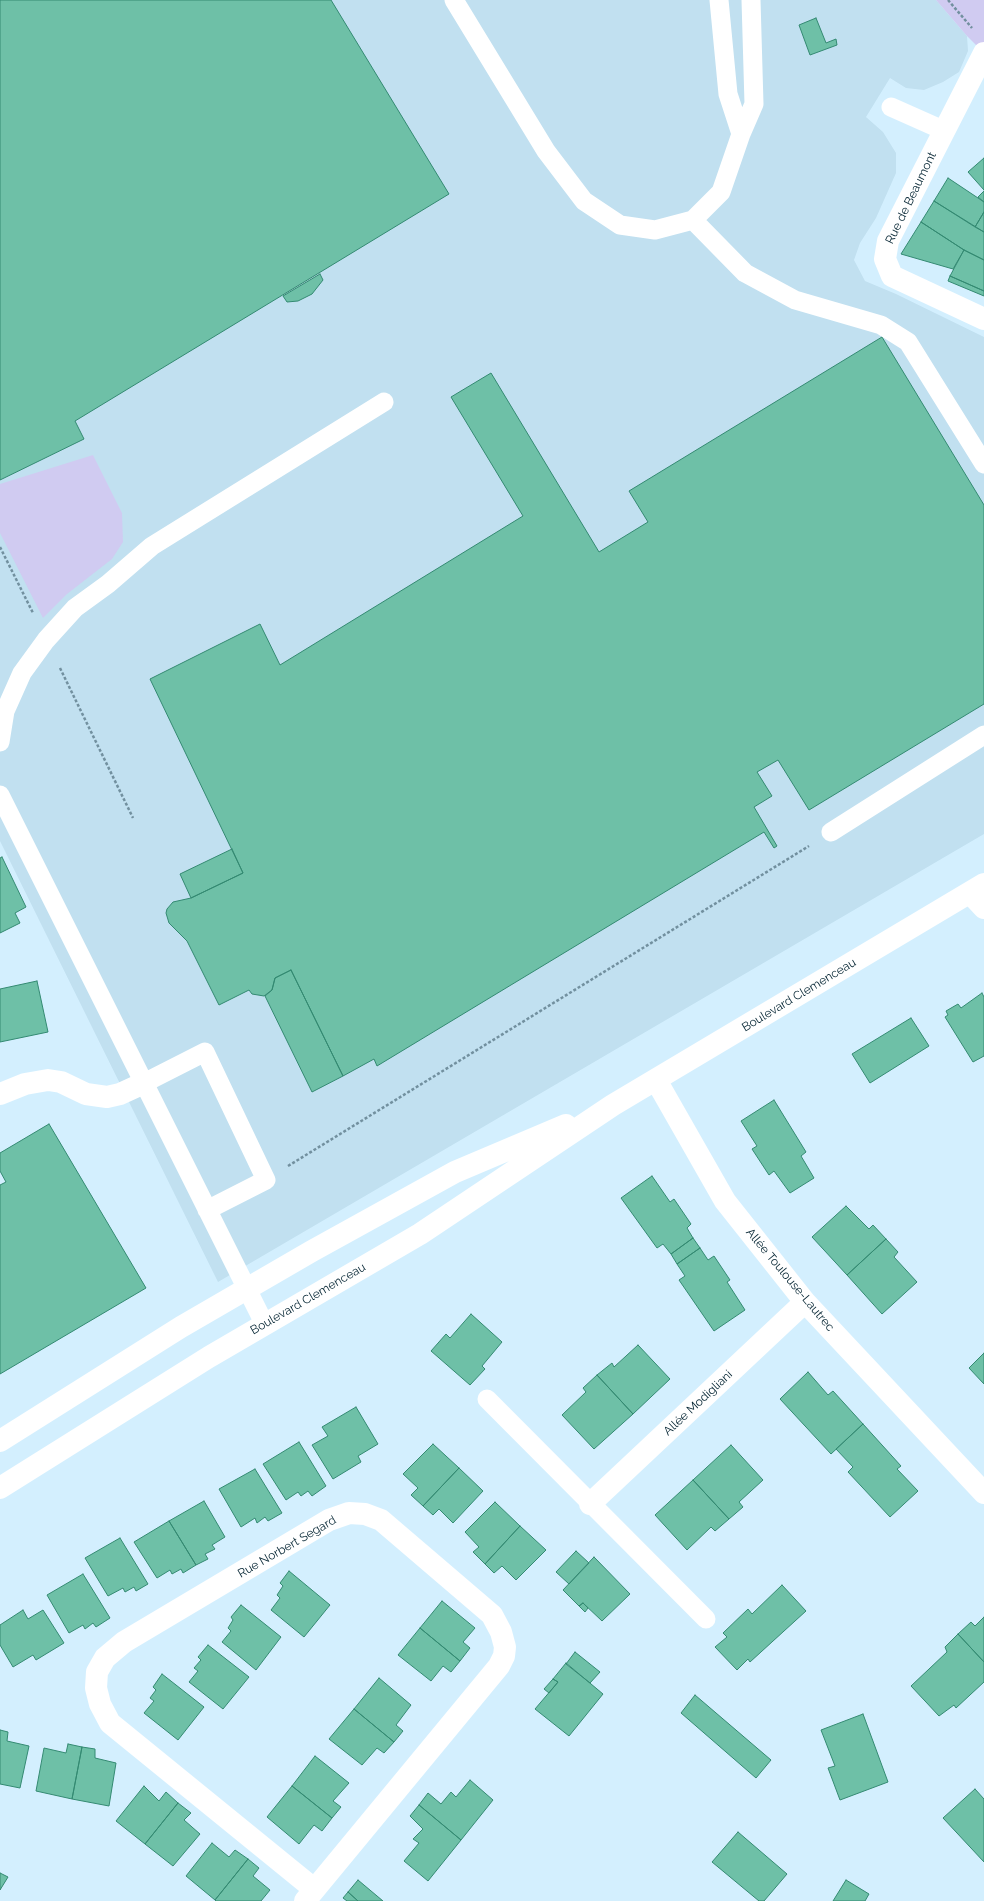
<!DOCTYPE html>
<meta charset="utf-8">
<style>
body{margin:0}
canvas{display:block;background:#d3effe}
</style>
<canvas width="984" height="1901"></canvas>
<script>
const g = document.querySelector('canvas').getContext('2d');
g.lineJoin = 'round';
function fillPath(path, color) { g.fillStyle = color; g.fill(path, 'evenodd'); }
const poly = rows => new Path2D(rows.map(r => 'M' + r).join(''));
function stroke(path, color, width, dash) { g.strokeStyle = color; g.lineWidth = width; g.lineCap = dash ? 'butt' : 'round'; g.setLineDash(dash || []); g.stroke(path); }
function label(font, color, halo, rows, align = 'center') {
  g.font = font + ' Raleway,sans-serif'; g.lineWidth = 3.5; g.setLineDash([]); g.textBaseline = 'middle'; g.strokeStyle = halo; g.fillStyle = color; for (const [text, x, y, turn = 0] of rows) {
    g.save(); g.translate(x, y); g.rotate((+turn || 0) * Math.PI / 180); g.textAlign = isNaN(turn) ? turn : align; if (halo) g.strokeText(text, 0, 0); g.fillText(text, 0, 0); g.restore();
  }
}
const built = poly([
 [0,0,936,0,967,36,968,51,959,72,943,82,924,90,906,88,890,78,866,117,883,132,896,153,896,173,876,218,860,243,854,260,865,281,896,294,984,337,984,834,218,1282,0,841]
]);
const green = poly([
 [936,0,984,0,984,53,967,36],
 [93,455,122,513,123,542,112,559,67,594,43,618,0,533,0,484]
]);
const building = poly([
 [0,0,331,0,449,194,75,421,84,439,0,480,0,0],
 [816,18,826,43,836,39,837,45,810,55,799,25,816,18],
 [984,158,984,190,968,172,984,158],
 [948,178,984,202,984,212,975,227,934,201,948,178],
 [984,191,984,202,978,197,984,191],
 [934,201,984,232,984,260,964,250,921,222,934,201],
 [984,212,984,232,975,227,984,212],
 [921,222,964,250,953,269,901,254,921,222],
 [964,250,984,260,984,291,950,276,964,250],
 [320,274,323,280,312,294,298,301,287,302,283,296,320,274],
 [950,276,984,291,984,296,948,281,950,276],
 [882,337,984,505,984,704,809,810,778,760,757,772,772,796,754,807,777,846,774,848,764,832,377,1066,374,1059,343,1076,291,970,275,978,272,990,264,996,252,994,249,990,219,1005,187,941,169,923,166,913,167,909,173,902,191,898,243,873,150,679,260,624,280,665,523,516,451,397,491,373,599,552,648,522,629,491,882,337],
 [232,849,243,873,191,898,180,874,232,849],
 [2,857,26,907,15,913,20,923,0,933,0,858,2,857],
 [291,970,343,1076,312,1092,265,996,272,990,275,978,291,970],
 [37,981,48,1032,0,1042,0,989,37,981],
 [982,993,984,997,984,1056,973,1062,945,1017,948,1015,946,1011,958,1004,961,1008,982,993],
 [911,1018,929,1046,870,1083,852,1054,911,1018],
 [774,1100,806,1152,801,1156,814,1178,790,1193,774,1171,769,1175,752,1149,757,1146,741,1121,774,1100],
 [49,1124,146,1288,0,1374,0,1185,6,1182,0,1171,0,1153,49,1124],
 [652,1176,670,1202,674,1199,691,1224,687,1228,693,1238,671,1254,663,1244,657,1248,621,1198,652,1176],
 [846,1206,869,1229,873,1225,886,1239,847,1275,812,1237,846,1206],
 [693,1238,700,1248,677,1264,671,1254,693,1238],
 [886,1239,898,1252,894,1257,917,1282,882,1314,847,1275,886,1239],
 [700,1248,708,1260,714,1256,730,1280,727,1282,745,1310,714,1331,679,1280,685,1276,677,1264,700,1248],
 [471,1314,502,1342,482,1366,485,1369,470,1385,431,1351,446,1334,450,1338,471,1314],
 [638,1345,670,1379,633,1414,597,1375,612,1363,614,1367,638,1345],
 [984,1353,984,1384,969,1368,984,1353],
 [808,1372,828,1395,833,1391,863,1424,831,1454,780,1399,808,1372],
 [597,1375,633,1414,594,1449,562,1415,586,1392,583,1388,597,1375],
 [356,1407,378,1444,358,1456,361,1462,333,1479,312,1445,328,1436,322,1427,356,1407],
 [863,1424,901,1466,897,1469,918,1491,890,1517,848,1472,853,1467,836,1449,863,1424],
 [299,1442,326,1486,312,1496,308,1491,301,1496,298,1492,286,1500,263,1464,299,1442],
 [433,1444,459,1468,423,1506,411,1495,418,1488,403,1474,433,1444],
 [731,1445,763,1480,739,1502,743,1507,729,1519,693,1480,731,1445],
 [459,1468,483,1491,453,1523,439,1509,433,1515,423,1506,459,1468],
 [255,1469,282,1513,268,1521,265,1517,257,1523,255,1518,241,1527,219,1489,255,1469],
 [693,1480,729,1519,715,1531,711,1527,687,1550,655,1515,693,1480],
 [204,1501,225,1537,212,1545,215,1549,205,1554,208,1559,196,1565,169,1521,204,1501],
 [495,1502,520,1526,485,1564,473,1552,479,1547,465,1532,495,1502],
 [169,1521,196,1565,183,1573,181,1569,172,1574,170,1570,157,1578,134,1542,169,1521],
 [520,1526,546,1550,516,1580,502,1566,494,1573,485,1564,520,1526],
 [120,1538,148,1584,136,1591,134,1587,125,1592,123,1588,108,1596,85,1558,120,1538],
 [576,1551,589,1563,569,1584,556,1572,576,1551],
 [594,1557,630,1594,602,1621,583,1603,579,1606,563,1590,594,1557],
 [289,1571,330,1605,304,1637,271,1610,280,1598,277,1595,283,1586,280,1583,289,1571],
 [83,1574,110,1618,96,1627,93,1623,85,1629,83,1625,69,1633,47,1595,83,1574],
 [782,1585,806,1611,750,1662,748,1659,737,1670,715,1647,727,1637,723,1633,748,1609,752,1614,782,1585],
 [442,1601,475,1628,463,1642,470,1648,460,1661,420,1628,442,1601],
 [583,1603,588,1608,585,1612,579,1606,583,1603],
 [241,1605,281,1637,256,1670,222,1642,231,1631,228,1628,233,1620,231,1617,241,1605],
 [23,1610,28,1619,43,1610,64,1643,36,1660,33,1655,13,1667,0,1645,0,1625,23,1610],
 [984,1617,984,1662,958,1634,971,1622,975,1626,984,1617],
 [420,1628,460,1661,451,1672,443,1666,431,1681,398,1655,420,1628],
 [958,1634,984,1662,984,1682,956,1708,954,1705,939,1716,911,1686,947,1652,945,1647,958,1634],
 [208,1645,249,1677,223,1709,189,1682,198,1671,194,1668,201,1660,198,1657,208,1645],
 [575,1652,600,1672,590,1683,566,1664,575,1652],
 [566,1663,603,1694,569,1736,535,1709,558,1682,553,1679,566,1663],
 [162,1674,204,1707,178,1740,144,1713,154,1701,150,1698,156,1690,153,1687,162,1674],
 [379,1678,411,1705,396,1725,403,1731,394,1742,354,1709,379,1678],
 [553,1679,558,1682,549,1693,544,1689,553,1679],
 [695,1695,771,1760,756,1778,681,1713,695,1695],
 [354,1709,394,1742,384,1753,377,1748,362,1765,329,1739,354,1709],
 [863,1714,888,1782,840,1800,828,1768,835,1766,821,1730,863,1714],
 [0,1730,8,1732,7,1741,29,1746,20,1788,0,1784,0,1730],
 [68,1744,82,1747,72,1799,36,1791,44,1748,66,1753,68,1744],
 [82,1747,95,1749,95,1758,116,1763,109,1806,72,1799,82,1747],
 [315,1756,349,1783,333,1801,341,1807,332,1818,292,1786,315,1756],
 [470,1780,493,1800,461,1840,419,1805,428,1793,441,1804,451,1792,456,1797,470,1780],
 [144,1786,159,1801,166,1792,178,1803,145,1844,116,1821,144,1786],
 [292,1786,332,1818,322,1831,314,1825,299,1844,267,1817,292,1786],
 [975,1789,984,1799,984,1862,943,1818,975,1789],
 [178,1803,191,1813,184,1820,200,1834,173,1866,145,1844,178,1803],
 [419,1805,461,1840,428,1881,404,1861,419,1843,413,1839,423,1829,410,1816,419,1805],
 [738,1832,787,1874,764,1901,759,1901,712,1862,738,1832],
 [212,1843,229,1857,235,1850,248,1859,215,1900,186,1876,212,1843],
 [248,1859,259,1868,253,1876,270,1890,261,1901,216,1901,215,1900,248,1859],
 [0,1873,8,1877,0,1890,0,1873],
 [358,1880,383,1901,358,1901,348,1892,358,1880],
 [846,1880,869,1894,865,1901,833,1901,846,1880],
 [348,1892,358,1901,347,1901,343,1898,348,1892]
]);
const path = poly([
 [948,0,972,28],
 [0,547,33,613],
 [60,668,133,818],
 [288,1166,809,846]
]);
const service = poly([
 [454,0,546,151,584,201,620,225,655,230,693,220,721,192,741,134,754,104,751,0],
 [719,0,728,94,741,134],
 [891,107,945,131],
 [693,220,745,273,795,300,881,325,908,342,984,464],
 [0,742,5,711,22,673,46,640,75,608,108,584,152,546,384,402],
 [0,795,265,1325],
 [831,832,984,735],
 [144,1083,205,1052,266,1180,207,1210],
 [487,1399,706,1619]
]);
const minor = poly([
 [984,53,888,241,885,259,892,276,984,319],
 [970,893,984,908],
 [656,1080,725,1201,805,1302,984,1493],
 [0,1094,25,1084,48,1080,61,1082,86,1094,107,1097,120,1094,144,1083],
 [590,1504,805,1302],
 [305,1901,499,1666,504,1656,505,1647,501,1632,492,1615,381,1520,365,1514,349,1513,329,1520,124,1642,105,1658,97,1672,96,1688,100,1704,110,1723,314,1889]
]);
const tertiary = poly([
 [0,1441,181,1327,312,1251,455,1172,566,1125],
 [0,1488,209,1357,420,1234,613,1105,984,884]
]);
const streetNames = [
 ["Rue de Beaumont",911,198,-64],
 ["Boulevard Clemenceau",799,995,-31],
 ["Allée Toulouse-Lautrec",790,1280,50],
 ["Boulevard Clemenceau",308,1299,-30],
 ["Allée Modigliani",698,1403,-43],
 ["Rue Norbert Segard",287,1547,-30]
];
fillPath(built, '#c1e0f0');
fillPath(green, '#d0cbf1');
fillPath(building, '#6ec0a7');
stroke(building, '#348a72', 1);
stroke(path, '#72909f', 2.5, [3, 2]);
stroke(service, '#fff', 19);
stroke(minor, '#fff', 22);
stroke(tertiary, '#fff', 22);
label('12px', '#052533', '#fff', streetNames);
</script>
